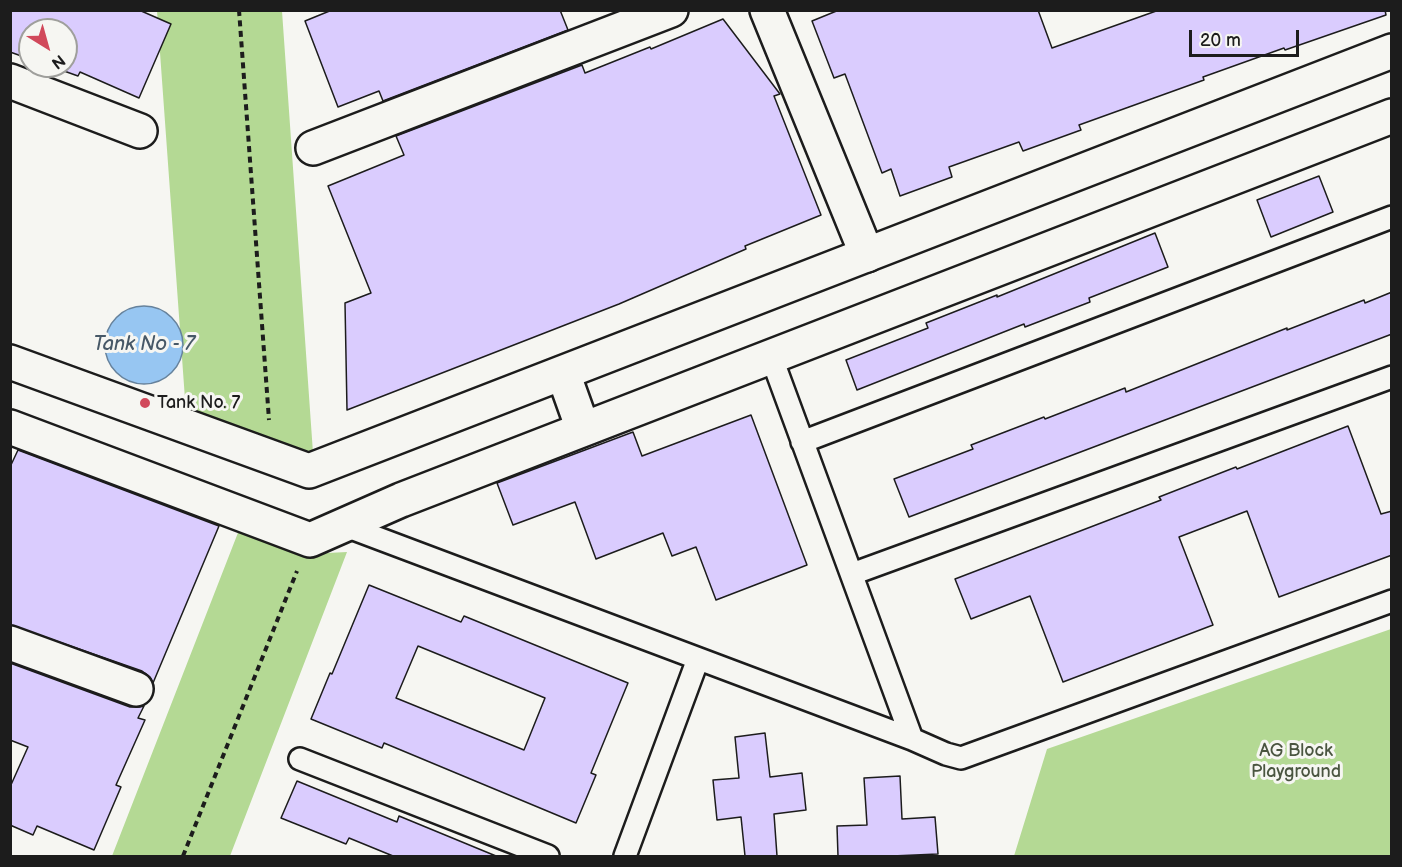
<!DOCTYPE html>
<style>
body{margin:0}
#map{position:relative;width:1402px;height:867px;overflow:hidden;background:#f6f6f2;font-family:"Balsamiq Sans",sans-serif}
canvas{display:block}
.frame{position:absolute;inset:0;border:12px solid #1c1c1c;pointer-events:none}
.north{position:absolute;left:18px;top:18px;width:60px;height:60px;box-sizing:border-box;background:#f6f6f2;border:2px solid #9f9f9c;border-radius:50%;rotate:143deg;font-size:16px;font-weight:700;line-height:24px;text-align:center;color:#1c1c1c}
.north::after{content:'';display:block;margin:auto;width:21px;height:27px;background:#d1495b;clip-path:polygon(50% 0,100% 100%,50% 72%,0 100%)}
.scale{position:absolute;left:1189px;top:30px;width:110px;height:27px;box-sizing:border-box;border:3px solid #1c1c1c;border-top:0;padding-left:8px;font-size:18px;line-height:21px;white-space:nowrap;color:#1c1c1c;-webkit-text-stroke:4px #f6f6f2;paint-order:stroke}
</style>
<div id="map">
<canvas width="1402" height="867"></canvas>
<div class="frame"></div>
<div class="north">N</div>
<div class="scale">20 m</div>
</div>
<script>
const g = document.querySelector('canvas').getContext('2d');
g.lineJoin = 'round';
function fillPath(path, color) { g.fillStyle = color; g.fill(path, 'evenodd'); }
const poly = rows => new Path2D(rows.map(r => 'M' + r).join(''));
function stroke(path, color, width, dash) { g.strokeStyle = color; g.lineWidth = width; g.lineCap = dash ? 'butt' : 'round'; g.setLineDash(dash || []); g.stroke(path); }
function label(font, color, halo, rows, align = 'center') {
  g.font = font + ' "Balsamiq Sans",sans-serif'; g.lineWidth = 6; g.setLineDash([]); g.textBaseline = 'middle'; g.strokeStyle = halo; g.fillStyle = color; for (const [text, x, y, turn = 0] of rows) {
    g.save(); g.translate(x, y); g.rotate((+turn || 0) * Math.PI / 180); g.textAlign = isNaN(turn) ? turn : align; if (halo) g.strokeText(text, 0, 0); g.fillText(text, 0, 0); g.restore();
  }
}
const green = poly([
 [157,11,282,11,313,453,186,413],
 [241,525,308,554,347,552,230,856,112,856],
 [1391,629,1391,856,1014,856,1047,749]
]);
const water = poly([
 '105 345a39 39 0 1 1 78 0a39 39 0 1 1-78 0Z'
]);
const building = poly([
 [10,10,139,10,171,24,139,98,80,72,78,76,50,66,66,66,66,30,30,30,30,59,10,52,10,10],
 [332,10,560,10,568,30,383,101,379,91,338,107,305,21,332,10],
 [839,10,1038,10,1052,48,1159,10,1385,10,1386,15,1285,50,1284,48,1203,77,1204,80,1079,125,1081,130,1023,151,1019,142,949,167,952,177,900,196,891,169,882,173,845,74,834,78,812,21,839,10],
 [723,19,780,94,774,96,821,215,745,246,746,249,619,304,347,410,345,303,371,293,328,186,404,155,396,136,582,65,585,73,650,47,651,49,723,19],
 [1319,176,1333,212,1271,237,1257,200,1319,176],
 [1155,233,1168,267,1089,298,1090,302,1025,327,1024,324,857,390,846,360,928,328,926,323,997,295,997,297,1155,233],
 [1392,292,1392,334,909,517,894,479,973,449,971,445,1044,417,1045,419,1125,388,1126,392,1287,328,1287,330,1364,300,1365,303,1392,292],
 [751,415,807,565,716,600,696,547,672,556,663,533,596,559,575,502,513,525,497,483,633,432,642,456,751,415],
 [1348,426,1381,514,1392,511,1392,555,1279,597,1247,511,1179,537,1213,625,1063,682,1030,596,971,619,955,579,1161,500,1159,497,1236,467,1237,469,1348,426],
 [18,450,219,526,153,683,150,677,142,671,10,625,10,467,18,450],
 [369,585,461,622,464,616,628,683,591,773,596,775,576,823,384,743,382,748,311,719,330,673,332,674,369,585],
 [418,646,545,698,524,750,396,698,418,646],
 [10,663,130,707,139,707,144,706,138,718,145,720,116,785,121,787,94,850,37,826,33,835,10,825,10,787,28,747,10,740,10,663],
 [765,733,770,777,802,773,806,810,774,814,777,856,745,856,741,817,717,820,713,780,739,778,735,737,765,733],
 [900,776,902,819,935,817,938,854,892,856,838,856,837,826,867,825,864,778,900,776],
 [297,781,397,822,399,816,496,856,393,856,349,838,346,844,281,818,297,781]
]);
const path = poly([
 [239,10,269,420],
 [183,856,297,571]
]);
const service = poly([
 [771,356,912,739],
 [802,442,1392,217],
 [343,525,912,739,946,754,961,758,1392,601],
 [852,574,1392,377],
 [300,759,548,856],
 [625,856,698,659]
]);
const minor = poly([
 [767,10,867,255],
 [10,81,140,131],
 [313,148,671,10],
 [10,643,136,689]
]);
const secondary = poly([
 [10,362,309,471,1392,51],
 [563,373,583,429],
 [10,427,310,540,401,500,1392,116]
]);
const markers = [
 [145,403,6,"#d1495b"]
];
const poiNames = [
 ["Tank No. 7",157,403]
];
const parkNames = [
 ["AG Block",1296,751],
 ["Playground",1296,772]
];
const waterNames = [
 ["Tank No - 7",144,345]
];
fillPath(green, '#b4d994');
fillPath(water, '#97c6f2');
stroke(water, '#66829c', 1.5);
fillPath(building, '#daccfe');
stroke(building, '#1c1c1c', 1.5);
stroke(service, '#1c1c1c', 26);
stroke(minor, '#1c1c1c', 38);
stroke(secondary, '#1c1c1c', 38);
stroke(path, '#1c1c1c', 4, [6, 4.5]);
stroke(service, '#f6f6f2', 21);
stroke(minor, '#f6f6f2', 33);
stroke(secondary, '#f6f6f2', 33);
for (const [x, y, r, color] of markers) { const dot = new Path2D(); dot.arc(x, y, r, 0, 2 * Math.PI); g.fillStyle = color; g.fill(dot); stroke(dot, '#f6f6f2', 2); }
label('18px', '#1c1c1c', '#f6f6f2', poiNames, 'left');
label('18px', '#4a5540', '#f6f6f2', parkNames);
label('italic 20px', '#475867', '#f6f6f2', waterNames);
</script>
